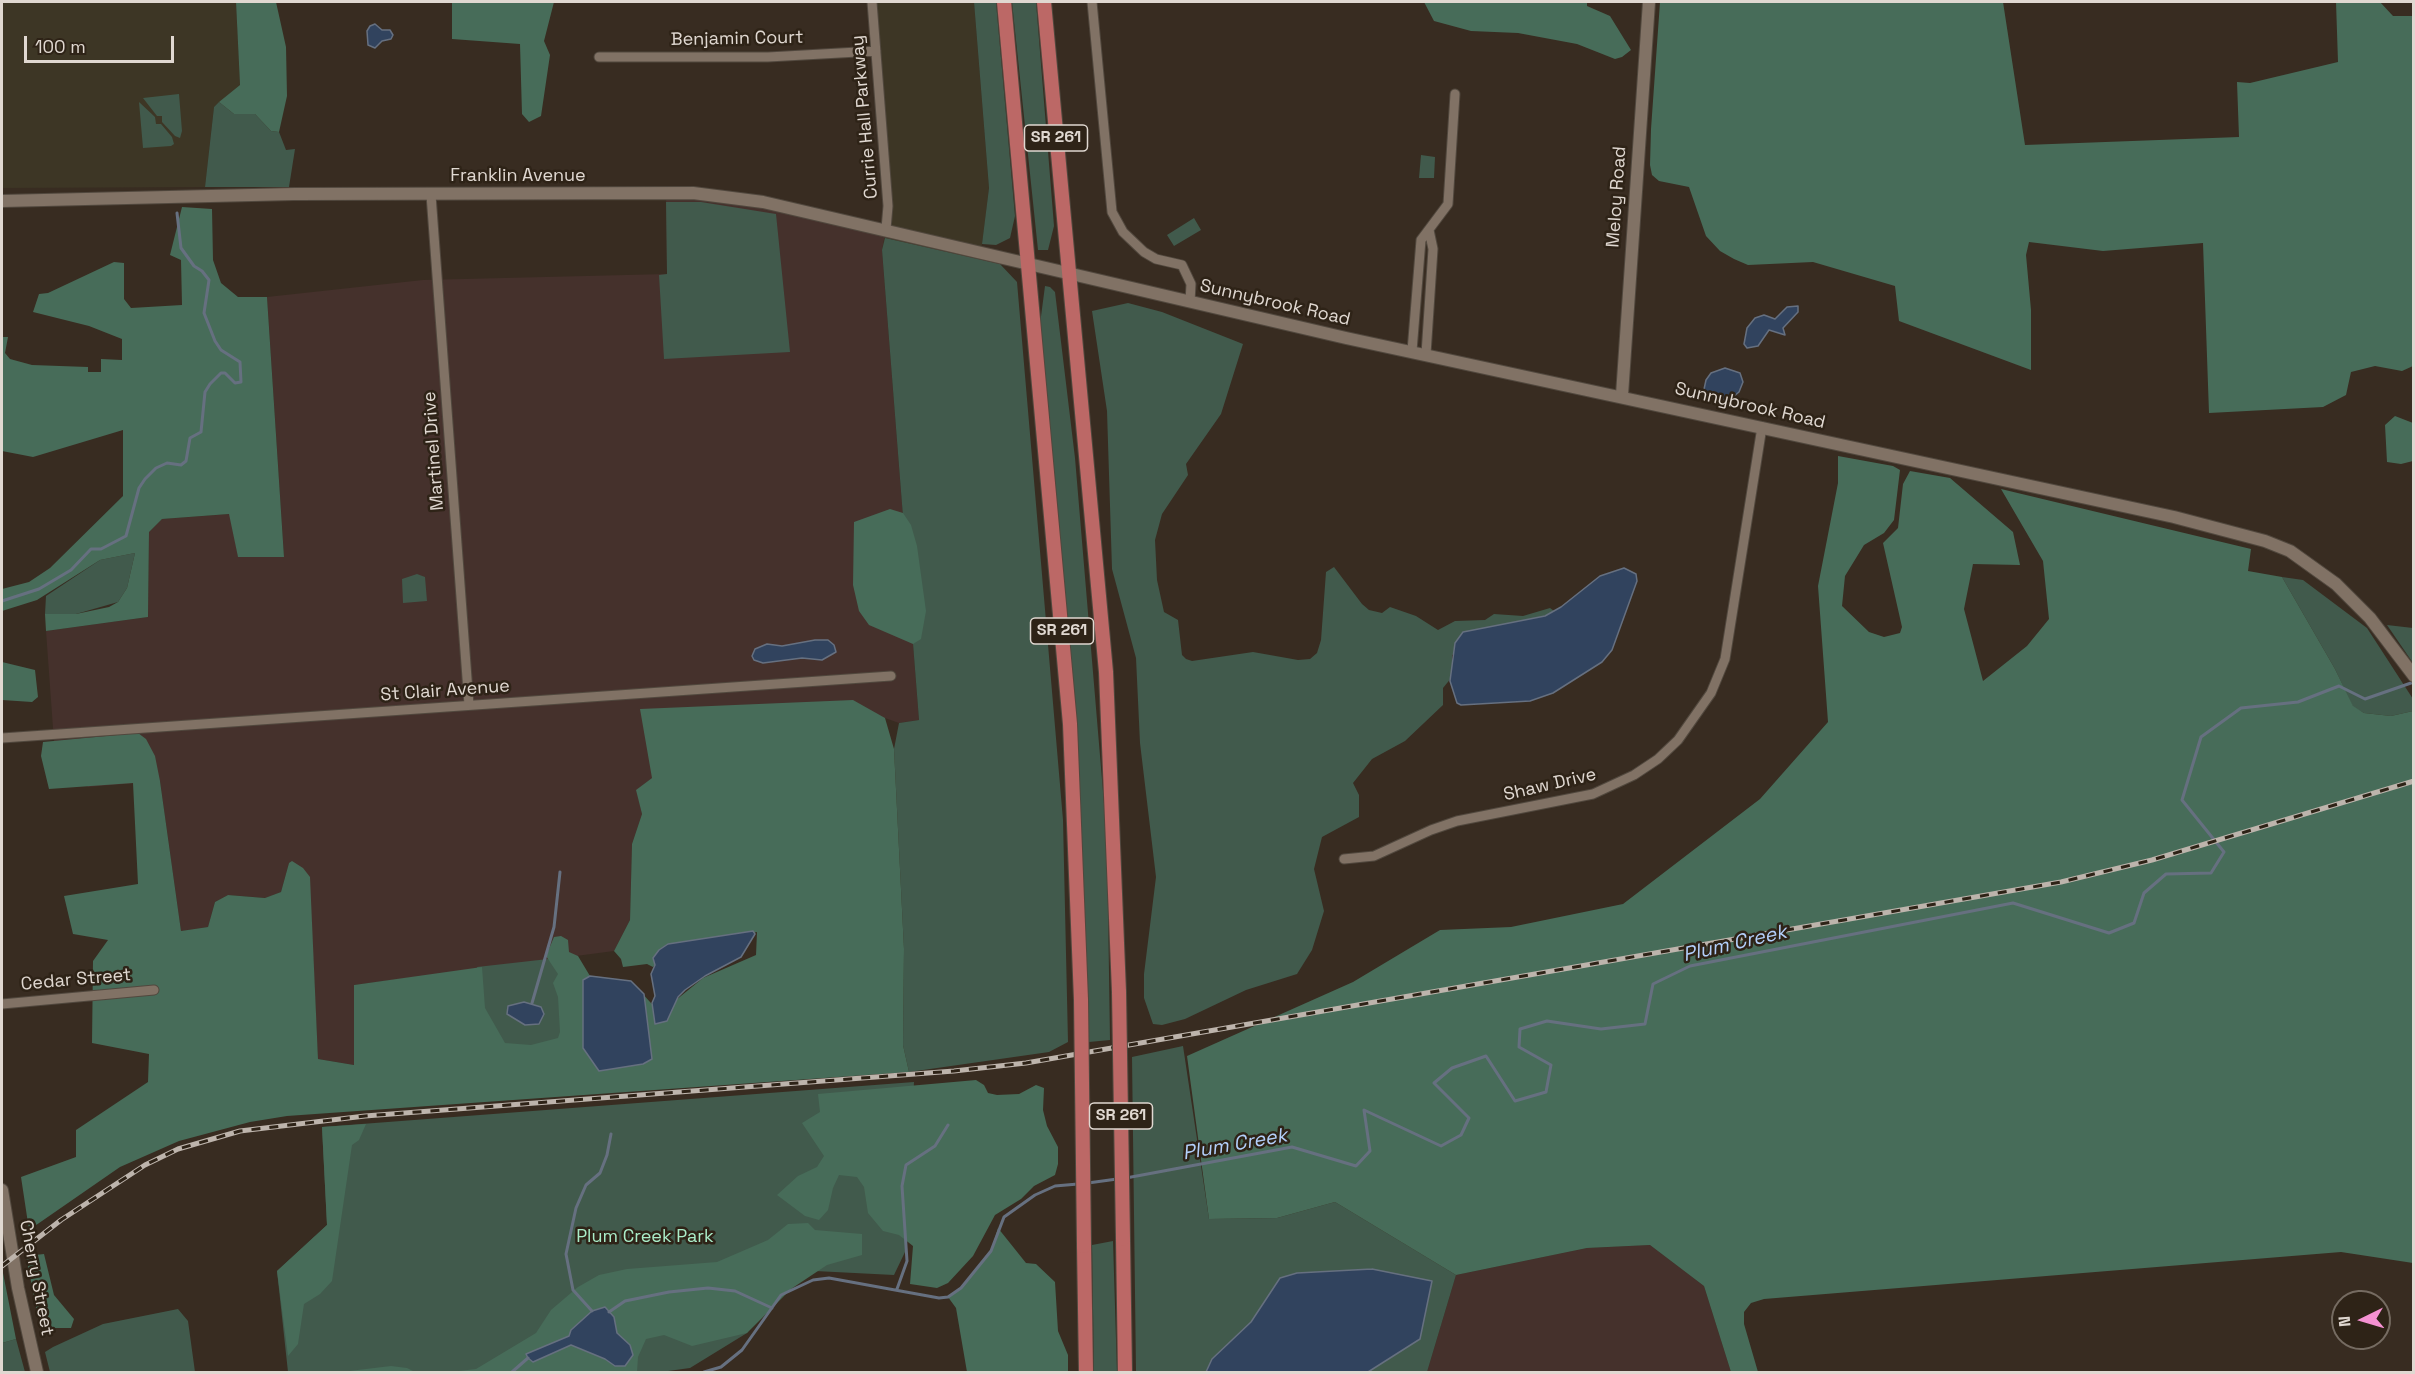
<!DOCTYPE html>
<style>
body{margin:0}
#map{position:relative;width:2415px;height:1374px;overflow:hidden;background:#382c21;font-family:"Space Grotesk",sans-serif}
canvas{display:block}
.frame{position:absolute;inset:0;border:3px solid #e0d8d1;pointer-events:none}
.north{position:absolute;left:2331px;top:1290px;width:60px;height:60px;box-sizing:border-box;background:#2e2317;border:2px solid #756b61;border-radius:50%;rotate:265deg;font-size:16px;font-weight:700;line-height:24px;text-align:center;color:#e0d8d1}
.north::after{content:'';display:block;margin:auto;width:21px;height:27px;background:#f591d2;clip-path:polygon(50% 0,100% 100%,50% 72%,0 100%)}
.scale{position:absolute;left:24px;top:36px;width:150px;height:27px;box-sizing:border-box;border:3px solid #e0d8d1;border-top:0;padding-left:8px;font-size:18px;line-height:21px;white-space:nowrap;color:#e0d8d1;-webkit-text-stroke:4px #2e2317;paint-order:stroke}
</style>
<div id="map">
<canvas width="2415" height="1374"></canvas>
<div class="frame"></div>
<div class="north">N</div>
<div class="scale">100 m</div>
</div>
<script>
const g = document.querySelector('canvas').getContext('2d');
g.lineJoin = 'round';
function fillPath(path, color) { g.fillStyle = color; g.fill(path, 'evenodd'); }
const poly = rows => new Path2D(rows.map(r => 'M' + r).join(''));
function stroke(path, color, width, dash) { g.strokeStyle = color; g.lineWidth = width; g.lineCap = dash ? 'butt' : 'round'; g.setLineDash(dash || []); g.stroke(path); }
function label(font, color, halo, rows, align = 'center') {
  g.font = font + ' "Space Grotesk",sans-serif'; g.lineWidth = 5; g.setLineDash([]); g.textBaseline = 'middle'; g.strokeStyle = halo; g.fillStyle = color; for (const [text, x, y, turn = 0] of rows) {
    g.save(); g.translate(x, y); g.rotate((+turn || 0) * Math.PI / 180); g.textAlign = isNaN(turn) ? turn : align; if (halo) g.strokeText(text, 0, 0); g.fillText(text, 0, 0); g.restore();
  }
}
const commercial = poly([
 [2,2,236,2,240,85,214,107,205,187,2,188],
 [872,2,974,2,989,188,981,253,984,266,882,250,886,229]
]);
const industrial = poly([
 [666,193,693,193,886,229,882,250,919,720,899,723,885,718,652,778,637,790,642,814,632,844,630,920,614,951,354,985,354,1065,318,1059,309,877,289,863,281,892,266,898,228,895,215,902,208,927,181,931,160,781,88,787,54,742,46,631,148,617,149,532,162,519,230,514,238,556,284,556,267,297,423,280,667,274],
 [1650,1245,1704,1286,1731,1372,1427,1372,1456,1275,1587,1248]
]);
const green = poly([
 [974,2,996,2,1015,216,1010,238,996,245,982,244,989,188],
 [1012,2,1036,2,1054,226,1048,250,1038,250],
 [179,94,182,131,180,138,175,136,162,122,162,116,157,116,143,98],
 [139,102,155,117,156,124,161,124,172,137,174,144,171,146,143,148],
 [219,102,234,114,255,114,271,131,279,132,286,150,295,149,289,187,205,187,214,107],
 [1421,155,1435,157,1434,178,1419,178],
 [666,202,701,202,776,214,790,352,664,359,659,275,667,274],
 [1194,218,1201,230,1174,246,1167,235],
 [885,238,1000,264,1017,282,1063,820,1068,1042,1049,1052,909,1072,903,1045,904,949,894,749,899,723,919,720,882,250],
 [1045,286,1050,287,1055,292,1075,458,1107,839,1110,1040,1089,1042,1074,727,1040,324],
 [1128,303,1162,312,1243,344,1221,414,1186,464,1188,475,1162,514,1155,540,1157,580,1164,612,1178,620,1182,655,1186,659,1192,661,1253,652,1298,660,1310,659,1317,653,1321,640,1326,572,1334,567,1362,604,1369,610,1382,613,1390,607,1416,616,1438,630,1455,621,1485,620,1494,614,1523,616,1550,608,1554,611,1545,616,1515,622,1452,655,1452,677,1443,688,1443,705,1405,741,1372,759,1353,783,1359,795,1359,817,1322,837,1314,869,1324,911,1312,950,1297,974,1246,990,1185,1019,1162,1025,1153,1024,1144,998,1144,974,1156,877,1140,743,1136,658,1112,569,1107,411,1092,311],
 [135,553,127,588,118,602,76,614,45,614,46,596,100,560],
 [417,574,425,577,427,601,403,603,402,579],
 [2282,577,2303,580,2367,628,2413,699,2413,711,2391,716,2364,713,2353,707,2335,669],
 [2387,625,2413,628,2413,663],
 [548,959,564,967,565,1035,558,1046,505,1053,488,1038,477,967],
 [1183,1046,1209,1219,1277,1218,1335,1202,1456,1275,1427,1372,1136,1372,1132,1057],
 [914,1082,905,1252,894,1275,815,1271,774,1293,747,1333,690,1368,661,1372,288,1372,277,1271,327,1225,322,1127],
 [1113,1241,1117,1372,1094,1372,1092,1245],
 [178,1309,188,1321,195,1372,50,1372,45,1352,53,1347,103,1324],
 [16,1339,25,1372,2,1372,2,1343]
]);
const forest = poly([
 [236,2,276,2,286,47,287,96,279,132,271,131,255,114,234,114,219,102,240,85],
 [452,2,554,2,544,41,550,55,541,116,529,122,522,114,520,44,452,39],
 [1424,2,1587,2,1587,6,1610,16,1631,50,1622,57,1615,59,1577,44,1518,33,1471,31,1434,21],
 [1660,2,2003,2,2025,145,2239,137,2237,82,2250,83,2338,62,2336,2,2380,2,2393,16,2413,16,2413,366,2402,371,2375,366,2351,372,2346,395,2323,407,2209,413,2203,243,2103,251,2029,242,2026,255,2031,310,2031,370,1899,321,1895,286,1813,262,1748,265,1734,259,1720,251,1706,236,1689,187,1659,181,1652,175,1650,165,1651,129],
 [182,207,212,209,213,260,221,283,238,297,267,297,284,557,238,557,229,514,162,519,149,532,148,617,46,631,45,614,76,614,109,607,118,602,127,588,135,553,100,560,37,600,2,611,2,589,29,582,50,568,123,496,123,430,33,457,2,451,2,337,8,337,5,353,10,359,32,365,88,367,88,372,101,372,101,359,122,360,122,339,89,326,33,312,39,294,48,293,114,262,124,263,124,299,131,308,182,305,181,260,170,255],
 [2395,416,2413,423,2413,461,2401,464,2387,462,2385,425],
 [1838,456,1893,466,1900,470,1894,520,1884,533,1864,545,1845,576,1842,606,1869,632,1884,637,1900,633,1902,627,1883,543,1898,528,1903,484,1910,471,1950,478,2013,532,2020,565,1973,564,1964,609,1983,681,2027,646,2049,619,2043,561,2001,489,2251,549,2248,571,2282,577,2335,669,2353,706,2364,713,2391,716,2413,711,2413,1263,2341,1252,1764,1299,1751,1303,1744,1312,1744,1324,1758,1372,1731,1372,1704,1286,1650,1245,1587,1248,1456,1275,1335,1202,1277,1218,1209,1219,1187,1056,1353,982,1440,930,1511,927,1623,904,1760,799,1828,722,1818,586,1838,483],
 [890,509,903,513,911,525,917,546,926,611,921,639,913,644,869,625,859,611,853,585,854,522],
 [2,662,35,670,38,697,32,702,2,700],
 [853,700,885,718,894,749,904,949,903,1045,909,1072,287,1116,250,1122,179,1141,120,1167,29,1230,21,1177,76,1157,76,1130,148,1082,149,1054,92,1043,93,961,108,940,73,934,64,896,138,884,133,783,49,789,41,756,43,742,138,733,146,739,155,756,160,781,181,931,208,927,215,902,228,895,265,898,281,892,289,863,292,861,303,868,310,877,318,1059,354,1065,354,985,482,967,485,1008,505,1043,531,1045,558,1038,560,1032,558,997,553,983,558,974,546,956,554,937,561,936,568,940,569,952,578,956,590,976,631,981,660,1013,703,978,756,955,757,932,712,943,668,944,653,958,655,965,653,967,647,964,623,967,621,959,614,951,630,920,632,844,642,814,636,790,652,778,640,709],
 [976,1080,984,1085,988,1093,997,1095,1019,1094,1036,1085,1044,1088,1043,1110,1047,1126,1058,1147,1058,1164,1055,1175,1034,1186,1021,1199,995,1215,973,1256,948,1283,937,1288,910,1284,913,1246,899,1235,883,1231,868,1213,864,1187,857,1177,839,1175,833,1188,828,1210,819,1220,805,1216,777,1195,798,1176,817,1167,824,1156,802,1123,820,1112,818,1094],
 [366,1124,359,1140,352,1145,332,1281,320,1294,304,1304,298,1344,288,1356,277,1271,327,1225,322,1127],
 [808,1223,815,1230,862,1234,862,1255,827,1265,791,1289,747,1333,692,1346,664,1335,646,1339,638,1357,637,1372,450,1372,476,1369,536,1333,551,1310,578,1287,599,1275,627,1269,717,1262,768,1240,788,1224],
 [998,1228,1026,1263,1036,1264,1055,1282,1058,1331,1068,1355,1068,1372,967,1372,956,1308,948,1297,961,1288,991,1251],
 [44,1254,54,1295,74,1319,71,1328,50,1328,43,1325,37,1312,26,1256],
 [3,1273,16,1339,2,1343,2,1274],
 [391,1366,407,1368,415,1372,341,1372]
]);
const water = poly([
 [375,24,382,30,390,30,393,35,391,39,382,41,375,48,368,45,367,31,370,26,375,24],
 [1798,306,1798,312,1783,328,1785,335,1769,330,1758,346,1747,348,1744,344,1747,328,1755,318,1764,315,1775,319,1787,307,1798,306],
 [1725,368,1740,373,1743,382,1739,392,1728,401,1703,394,1706,380,1711,373,1725,368],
 [1624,568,1636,574,1637,581,1612,650,1602,662,1553,693,1530,701,1461,705,1457,703,1450,681,1455,643,1463,632,1545,616,1561,607,1600,576,1624,568],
 [815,640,828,640,834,645,836,652,822,660,802,658,763,663,754,660,752,656,755,649,767,644,782,646,815,640],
 [753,931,755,934,741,957,705,976,685,990,678,997,667,1021,655,1024,652,1003,655,996,651,974,655,965,653,958,659,950,668,944,753,931],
 [590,976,631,981,644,994,652,1059,643,1064,599,1071,583,1048,583,980,590,976],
 [524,1002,541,1007,544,1014,539,1024,525,1025,507,1014,508,1006,524,1002],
 [1372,1269,1432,1281,1420,1339,1368,1372,1206,1372,1212,1359,1251,1322,1280,1278,1297,1273,1372,1269],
 [605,1307,614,1317,617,1333,630,1345,633,1355,625,1366,615,1366,605,1359,571,1345,533,1362,528,1358,526,1354,569,1336,571,1330,592,1311,605,1307]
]);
const stream = poly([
 [2,601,39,589,71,570,91,549,101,549,126,536,139,488,145,479,156,468,167,463,181,465,186,461,190,438,201,432,205,392,210,384,221,373,225,373,235,383,241,382,240,362,221,350,215,341,204,313,209,280,202,271,194,266,181,248,177,213],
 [532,1003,554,927,560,872],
 [1126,1178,1292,1147,1356,1166,1370,1151,1364,1110,1441,1146,1461,1135,1469,1118,1434,1083,1452,1068,1486,1056,1515,1101,1546,1092,1551,1065,1519,1047,1520,1029,1547,1021,1601,1029,1645,1024,1653,984,1690,966,2013,903,2109,933,2134,923,2144,893,2166,874,2211,873,2224,852,2182,800,2201,737,2241,708,2298,702,2339,686,2365,699,2411,683],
 [1088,1183,1117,1179],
 [897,1289,907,1261,902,1186,906,1165,935,1146,948,1125],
 [592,1311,573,1290,566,1254,576,1208,586,1185,600,1173,607,1155,611,1134],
 [609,1312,625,1301,669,1292,708,1288,735,1291,772,1308],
 [512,1372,528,1358],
 [704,1372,721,1367,742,1350,781,1295,813,1280,829,1278,939,1298,948,1297,961,1288,991,1251,1004,1217,1035,1195,1055,1186,1078,1184]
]);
const street = poly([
 [872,2,888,206,886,229],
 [1092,2,1112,212,1123,232,1144,252,1156,259,1182,265,1191,284,1190,302],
 [599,57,768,57,876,51],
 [431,195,469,705],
 [1412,351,1421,240,1448,204,1455,94],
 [1426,354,1433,249,1429,230],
 [2,738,891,676],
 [1344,859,1374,856,1431,830,1457,821,1593,794,1634,775,1658,759,1678,740,1711,693,1725,659,1762,427],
 [2,1004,154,990]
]);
const secondary = poly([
 [2,201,294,194,693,193,763,202,1346,338,2174,517,2265,541,2290,551,2336,584,2370,618,2414,676],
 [1622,395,1649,2],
 [2,1190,18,1288,37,1372]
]);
const primary = poly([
 [1004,2,1070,724,1081,1000],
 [1044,2,1106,672,1119,992],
 [1123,1239,1125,1372],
 [1084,1246,1086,1372]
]);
const rail = poly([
 [2,1266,61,1220,145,1165,178,1149,240,1131,365,1116,954,1071,1026,1063,2061,882,2152,860,2414,781]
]);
const primaryBridge = poly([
 [1119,992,1123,1239],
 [1081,1000,1084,1246]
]);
const shields = [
 [1056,138,63],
 [1062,631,63],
 [1121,1116,63]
];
const shieldNames = [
 ["SR 261",1056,138],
 ["SR 261",1062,631],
 ["SR 261",1121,1116]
];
const streetNames = [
 ["Benjamin Court",737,39,-1],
 ["Currie Hall Parkway",865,117,-95],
 ["Franklin Avenue",518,176],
 ["Meloy Road",1617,197,-86],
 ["Sunnybrook Road",1275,303,13],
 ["Sunnybrook Road",1750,406,13],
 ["Martinel Drive",434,451,-94],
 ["St Clair Avenue",445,691,-4],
 ["Shaw Drive",1550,785,-13],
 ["Cedar Street",76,980,-5],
 ["Cherry Street",36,1278,79]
];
const parkNames = [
 ["Plum Creek Park",645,1237]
];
const waterNames = [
 ["Plum Creek",1735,944,-13],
 ["Plum Creek",1235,1145,-10]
];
fillPath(commercial, '#3d3625');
fillPath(industrial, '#45312c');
fillPath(green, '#415a4c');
fillPath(forest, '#476c59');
fillPath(water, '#31435e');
stroke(water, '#667080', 1.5);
stroke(stream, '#667080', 3);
stroke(street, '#51483e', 11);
stroke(secondary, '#51483e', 14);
stroke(primary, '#51483e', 16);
stroke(street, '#817265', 9);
stroke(secondary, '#817265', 12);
stroke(primary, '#bc6866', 14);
stroke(rail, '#bdb4ac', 5);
stroke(rail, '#2e2317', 3, [9]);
stroke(primaryBridge, '#51483e', 16, []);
stroke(primaryBridge, '#bc6866', 14);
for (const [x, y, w] of shields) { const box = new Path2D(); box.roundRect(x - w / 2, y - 13, w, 26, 4.5); g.fillStyle = '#2e2317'; g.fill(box); stroke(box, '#e0d8d1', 1.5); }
label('bold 16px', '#e0d8d1', null, shieldNames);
label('18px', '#e0d8d1', '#2e2317', streetNames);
label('18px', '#aaedc9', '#2e2317', parkNames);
label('italic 20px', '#b3cffa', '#2e2317', waterNames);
</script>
